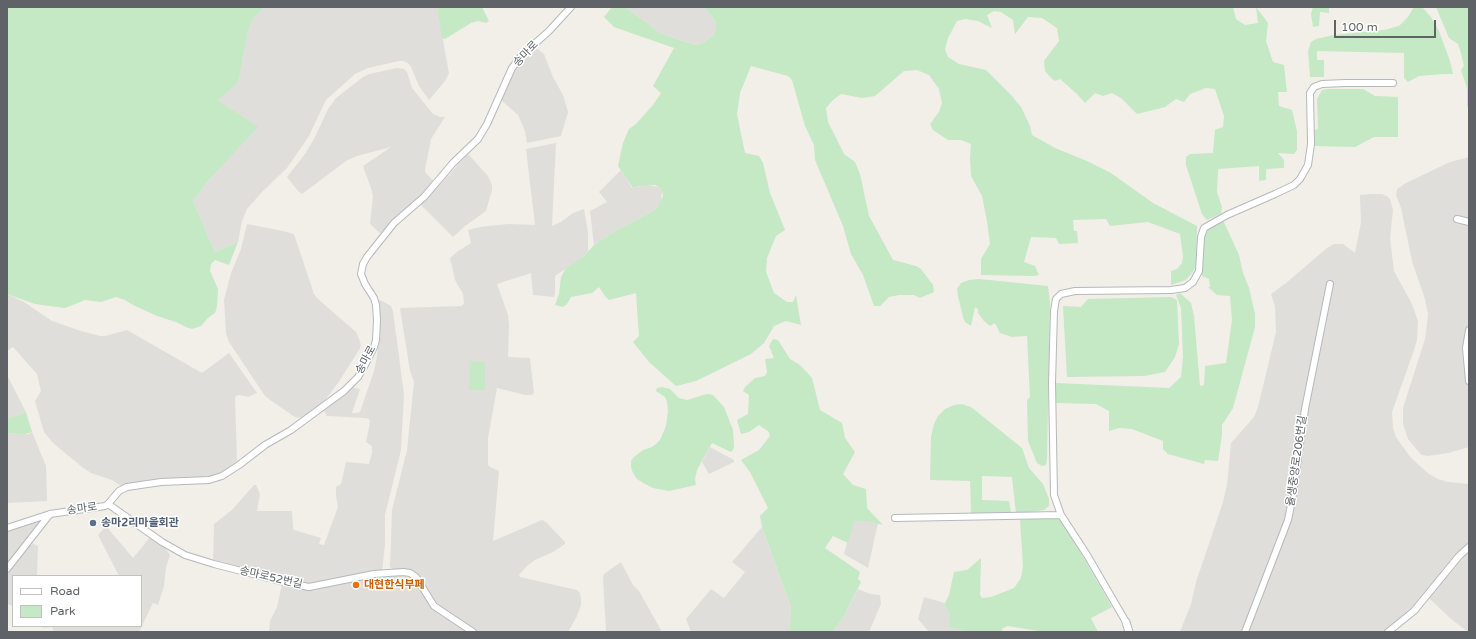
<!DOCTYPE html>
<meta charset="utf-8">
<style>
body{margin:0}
#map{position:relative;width:1476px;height:639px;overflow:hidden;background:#f1efe8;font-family:"Varela Round",sans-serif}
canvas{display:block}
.frame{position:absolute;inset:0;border:8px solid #5f6368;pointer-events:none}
.legend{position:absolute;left:12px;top:575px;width:130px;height:52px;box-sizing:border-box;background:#fff;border:1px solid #bfc1c3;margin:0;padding:5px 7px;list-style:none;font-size:12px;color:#5f6368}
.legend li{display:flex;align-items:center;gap:8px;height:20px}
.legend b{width:20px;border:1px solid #bfc1c3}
.scale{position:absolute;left:1334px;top:20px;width:102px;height:18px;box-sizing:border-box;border:2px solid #5f6368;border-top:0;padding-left:5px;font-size:12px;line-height:14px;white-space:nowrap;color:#5f6368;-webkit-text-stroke:3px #fff;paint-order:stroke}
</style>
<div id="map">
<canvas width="1476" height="639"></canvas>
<div class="frame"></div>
<ul class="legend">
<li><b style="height:5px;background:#fff"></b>Road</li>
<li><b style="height:11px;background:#c5e8c5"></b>Park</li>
</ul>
<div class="scale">100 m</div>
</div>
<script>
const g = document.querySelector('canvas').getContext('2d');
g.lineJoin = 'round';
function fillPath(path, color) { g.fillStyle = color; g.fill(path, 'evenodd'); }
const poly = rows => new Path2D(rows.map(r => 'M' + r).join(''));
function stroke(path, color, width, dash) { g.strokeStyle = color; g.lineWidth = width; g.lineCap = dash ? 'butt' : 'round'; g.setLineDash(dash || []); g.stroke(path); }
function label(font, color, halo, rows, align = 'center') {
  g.font = font + ' "Varela Round","Noto Sans KR",sans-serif'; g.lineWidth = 3; g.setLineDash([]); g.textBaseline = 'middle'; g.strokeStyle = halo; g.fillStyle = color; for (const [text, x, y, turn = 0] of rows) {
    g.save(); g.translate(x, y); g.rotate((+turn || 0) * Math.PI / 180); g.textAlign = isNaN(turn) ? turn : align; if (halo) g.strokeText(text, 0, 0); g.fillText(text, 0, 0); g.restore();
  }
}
const industrial = poly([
 [265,7,437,7,449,73,445,81,429,100,419,86,411,67,409,64,404,61,399,61,368,68,355,74,326,100,309,136,296,155,287,168,263,191,247,209,242,221,238,242,215,252,193,202,207,182,257,127,218,100,236,85,239,79,248,31,253,19],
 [625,7,704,7,716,22,716,30,713,36,703,43,695,45,662,34],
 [536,48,544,54,553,77,563,95,568,112,561,136,527,143,525,131,518,115,501,100,514,71,520,63],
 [397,68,404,69,407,72,412,88,433,114,440,117,445,117,431,139,425,170,426,173,434,182,422,196,395,218,382,233,380,233,372,226,370,223,373,197,372,191,363,166,391,147,357,156,346,161,302,194,299,192,287,177,305,154,314,139,328,109,336,98,363,77,369,74],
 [556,143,552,226,561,222,573,213,584,209,588,232,588,251,583,257,555,276,555,294,554,297,533,295,531,273,497,284,508,315,509,326,508,357,530,358,534,393,532,395,525,395,497,388,488,438,488,465,490,467,499,471,493,541,542,520,546,522,565,542,565,544,553,552,535,560,528,565,519,575,520,577,577,590,580,593,581,599,581,605,577,616,568,632,477,632,440,607,426,589,407,570,393,569,390,567,392,510,407,450,414,382,410,371,400,308,461,306,464,304,463,294,455,280,450,258,458,251,471,243,468,230,480,227,508,224,535,225,526,149],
 [468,154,488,176,492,185,492,190,486,211,465,226,453,237,421,205],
 [1469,157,1469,447,1448,453,1428,456,1422,455,1418,451,1408,439,1403,424,1403,408,1425,339,1428,314,1425,299,1412,261,1401,208,1396,195,1397,189,1406,183,1450,162],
 [621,170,632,188,647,185,659,187,662,191,661,202,658,207,653,211,612,233,594,245,590,211,607,202,599,192],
 [1372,194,1382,194,1387,196,1390,199,1393,210,1390,238,1394,271,1412,304,1418,321,1417,340,1413,353,1392,412,1393,428,1396,437,1411,458,1429,474,1438,479,1448,482,1469,484,1469,543,1443,571,1414,607,1384,632,1180,632,1191,604,1196,582,1223,502,1227,485,1231,443,1254,417,1258,407,1276,332,1275,306,1271,294,1286,283,1327,248,1334,244,1343,244,1355,253,1361,222,1360,195],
 [247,224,283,231,294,234,314,294,318,299,356,332,360,341,361,346,359,350,338,383,322,404,302,418,295,417,270,400,265,396,229,342,226,333,224,300,231,273,241,249],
 [7,294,24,302,52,321,81,331,100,336,105,336,127,330,202,373,229,353,257,393,248,397,240,395,236,396,235,398,237,461,225,471,216,475,207,477,145,481,121,486,112,480,91,473,82,467,53,443,44,432,35,401,41,391,37,374,13,347,7,351],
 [380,300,391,306,393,311,404,395,401,450,385,515,385,545,382,571,316,583,305,584,296,583,213,561,214,524,232,510,254,485,256,485,260,494,257,511,292,511,293,528,294,530,321,538,319,544,324,545,338,507,336,496,336,487,341,484,346,462,369,464,372,453,372,446,366,442,370,422,369,419,366,418,327,416,323,409,352,387,360,389,352,413,357,413,360,412,374,371,377,356,380,321,378,302],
 [7,375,26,412,7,419],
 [32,432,46,466,47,501,7,503,7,433,29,434],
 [710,447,734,460,734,462,709,474,702,462],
 [37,521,40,523,7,565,7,531],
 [853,521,867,521,878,523,868,568,844,554],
 [106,526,133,558,150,537,165,548,170,555,166,567,164,586,158,605,153,603,139,632,54,632,52,627,43,628,42,626,141,626,141,576,119,576,98,535],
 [762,527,791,607,789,632,691,632,686,619,711,589,724,598,745,572,732,562],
 [33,544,38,546,37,576,13,576,13,606,7,604,7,573,29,546],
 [1469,552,1469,632,1468,632,1451,619,1429,598,1455,566],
 [621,562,633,585,639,591,662,632,606,632,603,577,604,574],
 [404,575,413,579,432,607,438,613,469,632,269,632,270,621,277,607,282,584,303,589,310,589,368,578],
 [858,589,870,594,880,595,881,604,869,632,833,632,844,616],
 [924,597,945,603,944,605,950,614,971,632,929,632,918,619]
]);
const green = poly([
 [7,7,265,7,253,19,248,31,239,79,236,85,218,100,258,127,207,182,193,202,215,252,238,242,229,265,215,260,211,264,210,271,218,289,217,307,215,313,208,318,201,326,192,329,186,327,176,322,157,316,133,305,125,300,116,297,101,302,85,300,65,308,35,304,7,294],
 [437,7,482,7,489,21,486,23,478,21,471,23,445,39,442,38],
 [612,7,625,7,662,34,695,45,703,43,713,36,716,30,716,22,704,7,1233,7,1236,19,1245,25,1258,23,1256,7,1268,23,1266,41,1273,62,1284,65,1287,92,1278,92,1279,106,1292,110,1297,131,1297,150,1294,154,1278,153,1284,160,1284,168,1266,169,1266,180,1259,181,1259,166,1218,169,1217,192,1222,207,1221,214,1207,220,1202,214,1186,165,1186,157,1190,154,1213,153,1215,130,1223,127,1224,116,1215,89,1206,88,1190,94,1184,102,1176,99,1165,107,1137,114,1121,98,1112,93,1103,96,1095,93,1085,103,1077,94,1060,79,1055,81,1051,78,1045,71,1044,61,1059,41,1057,28,1042,18,1028,17,1015,34,1013,20,1001,12,994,11,987,15,992,28,978,21,965,19,957,21,948,38,945,49,948,57,959,64,986,70,1011,95,1021,107,1030,126,1032,135,1055,148,1087,161,1111,173,1153,203,1197,226,1196,266,1192,273,1186,280,1171,285,1171,271,1177,269,1182,263,1183,257,1180,234,1148,222,1110,226,1106,219,1073,220,1074,231,1077,231,1078,243,1059,244,1056,238,1031,237,1024,262,1035,266,1039,275,1034,276,981,275,981,259,990,244,987,221,982,196,971,176,970,158,971,144,961,140,948,140,933,130,930,124,939,112,942,103,939,89,929,75,917,70,904,71,875,96,862,98,841,94,833,100,826,108,828,122,844,154,855,162,860,174,869,216,893,260,916,266,921,269,933,285,934,292,920,298,914,295,899,295,889,297,880,306,874,306,863,275,851,254,843,226,815,160,814,145,805,126,792,80,788,76,751,66,740,93,737,114,745,153,759,156,763,163,770,193,785,230,776,236,767,258,766,272,774,293,787,302,793,302,796,295,801,325,786,321,774,326,764,343,751,354,696,381,676,386,649,362,633,342,639,336,636,293,609,300,605,296,599,287,592,293,571,297,567,304,563,307,555,305,559,294,561,277,566,268,583,257,594,245,612,233,653,211,658,207,663,196,662,191,659,187,655,185,640,186,633,188,618,166,623,143,629,129,636,124,653,105,661,93,653,86,674,48,614,27,604,17],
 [1313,7,1329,7,1329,13,1320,12,1319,26,1313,27,1311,14],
 [1414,7,1422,7,1431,17,1439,31,1450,61,1453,74,1443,74,1419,76,1408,82,1404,78,1404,53,1317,51,1317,60,1324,60,1324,77,1310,77,1308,51,1311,42,1316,39,1334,35,1384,30,1399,26,1408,17],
 [1436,7,1469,7,1469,107,1467,107,1467,88,1461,70,1464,66,1461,53,1458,44,1449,38],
 [1328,89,1363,89,1375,96,1398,97,1398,137,1374,137,1355,147,1315,146,1314,130,1318,129,1317,99,1322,90],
 [1223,220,1239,255,1243,273,1249,288,1255,314,1255,327,1233,408,1222,425,1222,435,1218,461,1205,460,1204,464,1168,454,1163,449,1163,441,1132,429,1119,428,1109,431,1109,411,1096,404,1056,403,1055,383,1169,388,1181,377,1183,357,1181,308,1176,295,1180,293,1191,303,1194,316,1200,386,1204,385,1205,366,1226,363,1232,320,1230,296,1217,295,1208,287,1210,287,1209,279,1202,276,1202,242,1205,229],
 [979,279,1048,286,1050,303,1047,459,1046,465,1042,466,1037,463,1028,441,1027,400,1030,397,1027,336,1012,337,1000,333,995,323,990,326,984,321,978,313,978,309,975,307,971,326,965,322,963,317,958,296,957,289,961,283,969,280],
 [1171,297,1177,300,1179,344,1175,357,1165,372,1144,376,1067,377,1063,306,1081,307,1088,299],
 [773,339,778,340,790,359,800,365,812,378,820,410,842,423,845,438,855,452,843,474,853,485,866,489,867,508,883,525,867,521,854,521,848,543,833,536,825,548,860,572,858,579,861,582,844,616,833,632,789,632,791,607,762,527,760,516,768,508,750,472,741,460,759,450,770,436,769,432,759,425,749,432,741,434,737,420,748,414,749,395,743,391,745,387,755,378,765,376,767,372,765,359,774,358,769,346],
 [470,361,485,362,485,390,469,390],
 [662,387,670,389,679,398,687,400,707,394,713,395,724,407,733,430,734,447,733,450,731,452,712,443,697,470,695,479,696,485,669,491,653,488,645,484,637,479,633,473,631,467,631,461,634,457,643,450,652,447,656,444,660,440,666,426,668,411,667,402,665,397,656,391,657,388],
 [962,404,971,407,1022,448,1029,468,1043,484,1049,499,1049,506,1044,510,1016,514,1012,477,982,476,982,500,1009,501,1011,513,971,513,970,481,930,480,931,437,934,424,938,416,945,409,954,405],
 [26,412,32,432,25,434,7,433,7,419],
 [1052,517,1060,519,1067,529,1112,607,1091,618,1098,632,1044,632,1008,626,1003,628,1001,632,972,632,949,627,950,614,944,605,949,595,954,572,967,570,981,558,980,595,982,598,991,597,1014,588,1021,578,1023,566,1020,520]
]);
const minor = poly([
 [1457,219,1469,222],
 [1469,330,1466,348,1469,381],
 [108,504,162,542,185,555,214,564,288,583,309,587,374,574,403,572,410,573,416,577,434,606,473,632],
 [895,518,1061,515],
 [7,528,50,514,105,506,108,504,119,491,127,487,161,482,209,480,222,476,239,465,265,445,291,430,344,391,358,377,365,365,374,347,376,340,377,320,376,305,374,298,365,284,361,274,363,264,367,257,394,223,424,197,453,163,478,139,487,124,512,68,522,55,549,31,571,7],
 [7,569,50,514],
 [1126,622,1087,555,1061,515,1054,495,1052,383,1054,311,1056,299,1061,294,1075,291,1171,290,1185,288,1193,282,1199,271,1201,237,1204,228,1227,215,1275,194,1294,185,1300,179,1308,165,1311,144,1310,93,1314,87,1322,84,1345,83,1393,83],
 [1245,632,1288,520,1292,500,1305,409,1330,284],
 [1388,632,1414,611,1459,556,1469,547]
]);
const tertiary = poly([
 [1126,622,1129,632]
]);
const markers = [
 [93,523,4,"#5c6f8a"],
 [356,585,4,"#e8710a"]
];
const streetNames = [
 ["송마로",526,54,-46],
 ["송마로",366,360,-62],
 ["율생중앙로206번길",1297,461,-82],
 ["송마로",82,509,-8],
 ["송마로52번길",271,578,13]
];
const serviceNames = [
 ["송마2리마을회관",101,523]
];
const foodNames = [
 ["대현한식부페",364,585]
];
fillPath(industrial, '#e0deda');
fillPath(green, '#c5e8c5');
stroke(minor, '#b5b8bc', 8);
stroke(tertiary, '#b5b8bc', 9);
stroke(minor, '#fff', 6);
stroke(tertiary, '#fff', 7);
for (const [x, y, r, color] of markers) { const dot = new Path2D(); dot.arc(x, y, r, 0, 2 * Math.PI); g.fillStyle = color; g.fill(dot); stroke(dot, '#fff', 1.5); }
label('11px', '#5f6368', '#fff', streetNames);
label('bold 11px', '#4e5e75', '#fff', serviceNames, 'left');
label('bold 11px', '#c56008', '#fff', foodNames, 'left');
</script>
